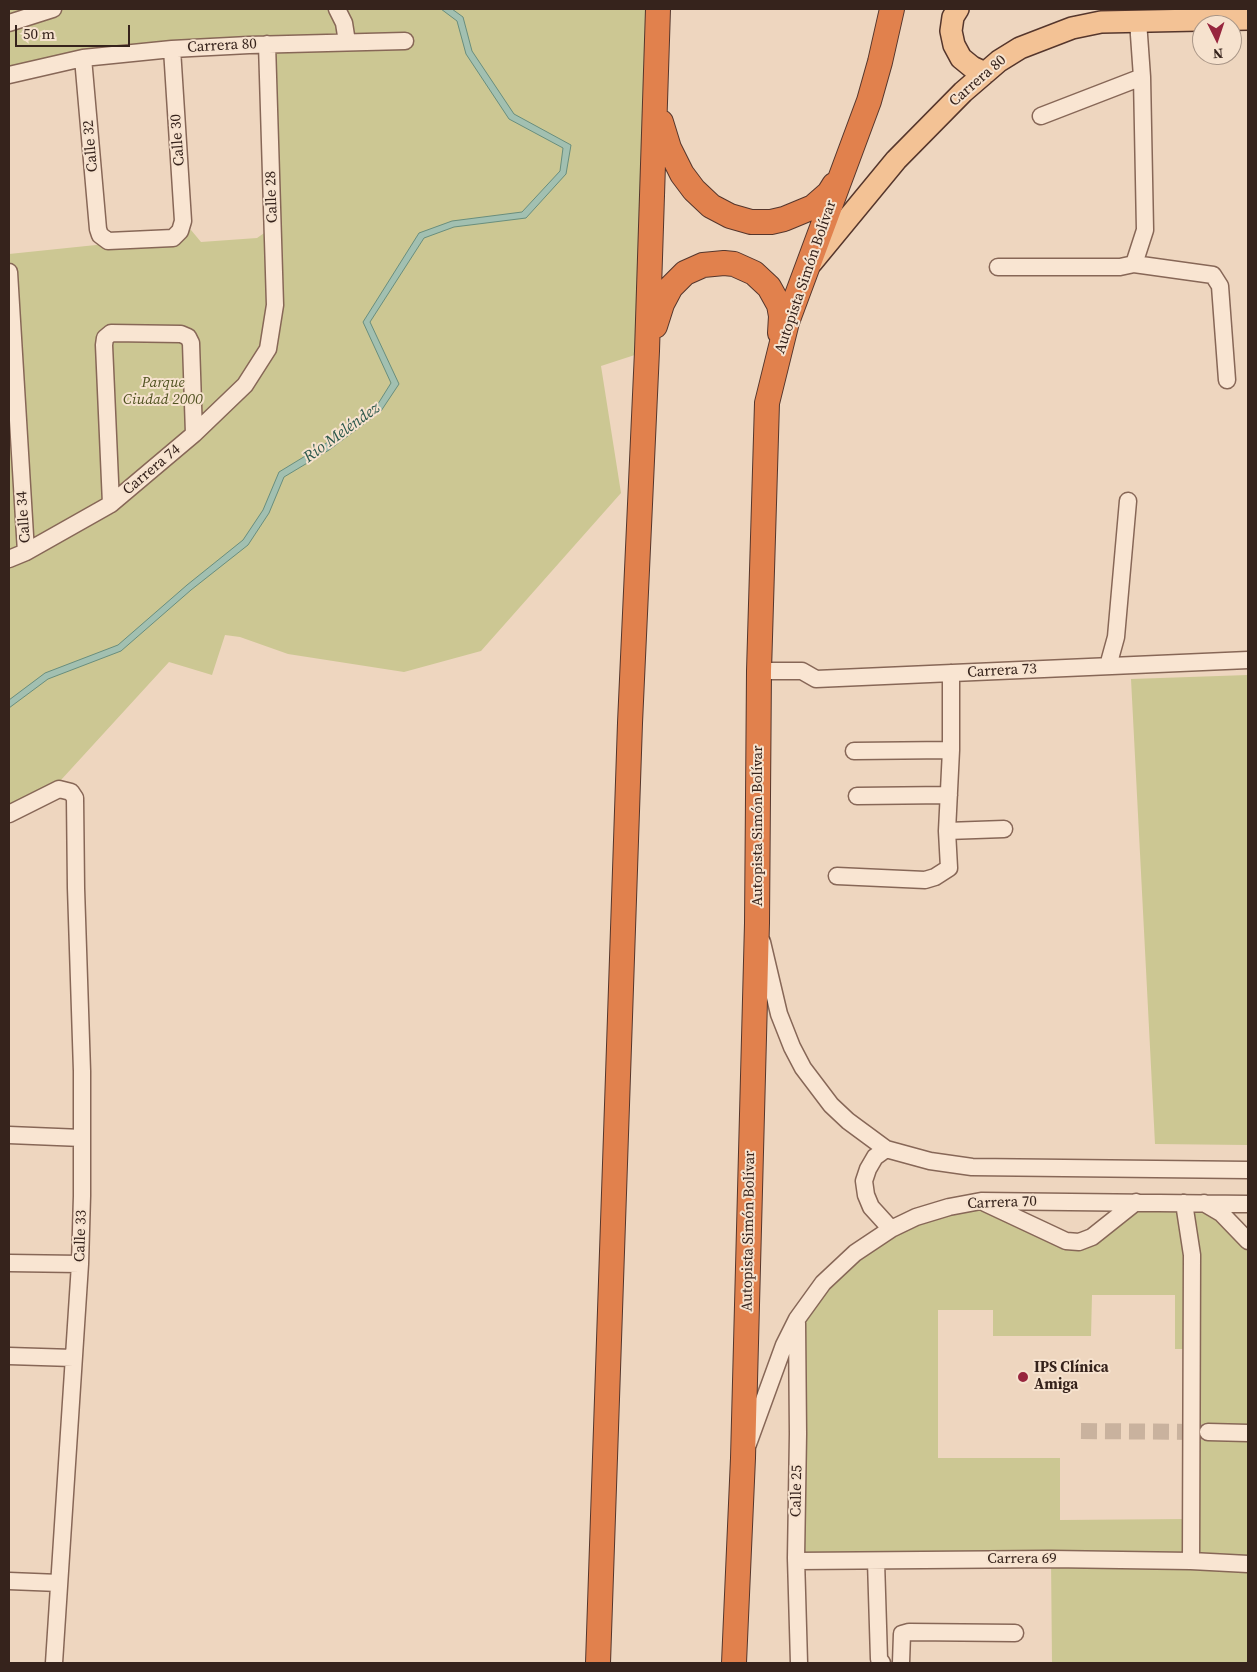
<!DOCTYPE html>
<meta charset="utf-8">
<style>
body{margin:0}
#map{position:relative;width:1257px;height:1672px;overflow:hidden;background:#eed6bf;font-family:"Source Serif 4",serif}
canvas{display:block}
.frame{position:absolute;inset:0;border:10px solid #36231c;pointer-events:none}
.north{position:absolute;left:1192px;top:15px;width:50px;height:50px;box-sizing:border-box;background:#f6e2ce;border:1px solid #a99687;border-radius:50%;rotate:176deg;font-size:14px;font-weight:700;line-height:20px;text-align:center;color:#36231c}
.north::after{content:'';display:block;margin:auto;width:18px;height:22px;background:#97263e;clip-path:polygon(50% 0,100% 100%,50% 72%,0 100%)}
.scale{position:absolute;left:15px;top:25px;width:115px;height:22px;box-sizing:border-box;border:2px solid #36231c;border-top:0;padding-left:6px;font-size:15px;line-height:18px;white-space:nowrap;color:#36231c;-webkit-text-stroke:4px #f6e2ce;paint-order:stroke}
</style>
<div id="map">
<canvas width="1257" height="1672"></canvas>
<div class="frame"></div>
<div class="north">N</div>
<div class="scale">50 m</div>
</div>
<script>
const g = document.querySelector('canvas').getContext('2d');
g.lineJoin = 'round';
function fillPath(path, color) { g.fillStyle = color; g.fill(path, 'evenodd'); }
const poly = rows => new Path2D(rows.map(r => 'M' + r).join(''));
function stroke(path, color, width, dash) { g.strokeStyle = color; g.lineWidth = width; g.lineCap = dash ? 'butt' : 'round'; g.setLineDash(dash || []); g.stroke(path); }
function label(font, color, halo, rows, align = 'center') {
  g.font = font + ' "Source Serif 4",serif'; g.lineWidth = 4; g.setLineDash([]); g.textBaseline = 'middle'; g.strokeStyle = halo; g.fillStyle = color; for (const [text, x, y, turn = 0] of rows) {
    g.save(); g.translate(x, y); g.rotate((+turn || 0) * Math.PI / 180); g.textAlign = isNaN(turn) ? turn : align; if (halo) g.strokeText(text, 0, 0); g.fillText(text, 0, 0); g.restore();
  }
}
const green = poly([
 [9,9,658,9,647,351,601,366,621,493,481,651,404,672,288,654,240,637,225,635,212,675,169,662,50,792,9,814,9,254,96,245,108,241,180,231,191,230,201,242,257,238,273,227,267,44,9,75],
 [1248,675,1248,1145,1155,1144,1131,679],
 [981,1201,1066,1241,1125,1211,1204,1203,1248,1241,1248,1663,1052,1663,1051,1559,796,1558,797,1319,891,1229],
 [1092,1295,1175,1295,1175,1349,1186,1349,1186,1519,1060,1520,1060,1458,938,1458,938,1310,993,1310,993,1336,1091,1336]
]);
const water = poly([
 [441,9,452,9,463,17,472,51,514,114,571,145,566,174,526,218,454,227,424,238,370,322,399,384,381,411,329,450,284,477,269,513,248,545,191,590,121,651,48,679,9,708,9,700,45,673,118,645,187,585,243,540,263,510,279,472,325,444,376,407,391,383,363,322,419,233,452,221,522,212,560,171,563,148,509,119,466,54,457,21,441,9]
]);
const minorTunnel = poly([
 [1081,1431,1206,1432]
]);
const minor = poly([
 [337,9,344,23,347,42],
 [9,23,53,9],
 [83,58,98,229,100,235,108,241,173,238,180,231,183,221,172,49],
 [9,75,83,58,172,49,249,45,405,41],
 [1041,116,1142,77,1138,21],
 [1134,264,1213,275,1220,286,1227,380],
 [998,267,1120,267,1134,264,1145,230,1142,77],
 [9,272,26,552],
 [111,504,104,345,105,338,111,333,181,334,188,337,191,343,194,434],
 [9,559,26,552,111,504,194,434,245,385,268,349,275,305,267,44],
 [1108,666,1116,637,1128,501],
 [759,671,802,671,816,679,1248,660],
 [854,751,951,750],
 [857,796,949,795],
 [9,814,59,789,71,792,75,798,76,888,82,1071,82,1196,80,1264,54,1663],
 [947,831,1004,829],
 [837,876,925,880,935,877,949,868,947,831,951,750,951,673],
 [762,942,779,1014,792,1047,803,1068,831,1105,848,1121,886,1149,930,1161,972,1167,1248,1170],
 [9,1135,82,1138],
 [886,1149,875,1157,868,1169,864,1181,866,1195,871,1207,891,1229],
 [985,1203,1066,1241,1079,1242,1092,1237,1136,1202],
 [1184,1203,1192,1255,1191,1561],
 [1204,1203,1221,1213,1248,1241],
 [9,1263,80,1264],
 [797,1323,798,1434,796,1558,799,1663],
 [9,1356,73,1358],
 [1208,1432,1248,1433],
 [748,1444,784,1345,797,1319,823,1283,855,1253,891,1229,916,1217,949,1207,981,1201,1248,1204],
 [796,1561,1051,1559,1191,1561,1248,1564],
 [876,1561,879,1659,882,1663],
 [9,1581,59,1583],
 [901,1663,902,1634,909,1632,1015,1633]
]);
const major = poly([
 [958,9,953,17,951,31,954,45,961,58,972,67,985,73],
 [812,262,896,160,963,92,999,61,1020,48,1072,28,1101,22,1248,19]
]);
const highway = poly([
 [661,122,669,148,682,174,694,190,711,206,730,216,751,222,771,222,784,219,813,207,829,193,834,185],
 [655,326,662,304,671,287,685,273,703,265,724,263,734,264,754,273,769,287,779,305,781,316,780,333],
 [598,1663,630,723,647,351,658,9],
 [734,1663,743,1458,757,923,759,671,767,403,787,322,869,101,880,62,892,9]
]);
const markers = [
 [1023,1377,6,"#97263e"]
];
const streetNames = [
 ["Carrera 80",222,46,-3],
 ["Carrera 80",978,81,-41],
 ["Calle 30",178,140,-94],
 ["Calle 32",91,146,-95],
 ["Calle 28",272,197,-92],
 ["Autopista Simón Bolívar",806,277,-71],
 ["Carrera 74",152,470,-40],
 ["Calle 34",24,517,-94],
 ["Carrera 73",1002,671,-3],
 ["Autopista Simón Bolívar",758,826,-90],
 ["Carrera 70",1002,1203,-2],
 ["Autopista Simón Bolívar",749,1231,-89],
 ["Calle 33",81,1236,-88],
 ["Calle 25",797,1491,-89],
 ["Carrera 69",1022,1559]
];
const parkNames = [
 ["Parque",163,383],
 ["Ciudad 2000",163,400]
];
const poiNames = [
 ["IPS Clínica",1034,1368],
 ["Amiga",1034,1385]
];
const waterNames = [
 ["Río Meléndez",342,433,-36]
];
fillPath(green, '#ccc793');
fillPath(water, '#a2c0b1');
stroke(water, '#698e7d', 1);
stroke(minorTunnel, '#c9b29e', 16, [16, 8]);
stroke(minor, '#876757', 19);
stroke(major, '#55362c', 24);
stroke(highway, '#55362c', 26);
stroke(minor, '#f9e5d2', 16);
stroke(major, '#f3c295', 21);
stroke(highway, '#e1814d', 24);
for (const [x, y, r, color] of markers) { const dot = new Path2D(); dot.arc(x, y, r, 0, 2 * Math.PI); g.fillStyle = color; g.fill(dot); stroke(dot, '#f6e2ce', 2); }
label('15px', '#36231c', '#f6e2ce', streetNames);
label('italic 15px', '#515322', '#f6e2ce', parkNames);
label('bold 15px', '#36231c', '#f6e2ce', poiNames, 'left');
label('italic 16px', '#2b574b', '#f6e2ce', waterNames);
</script>
